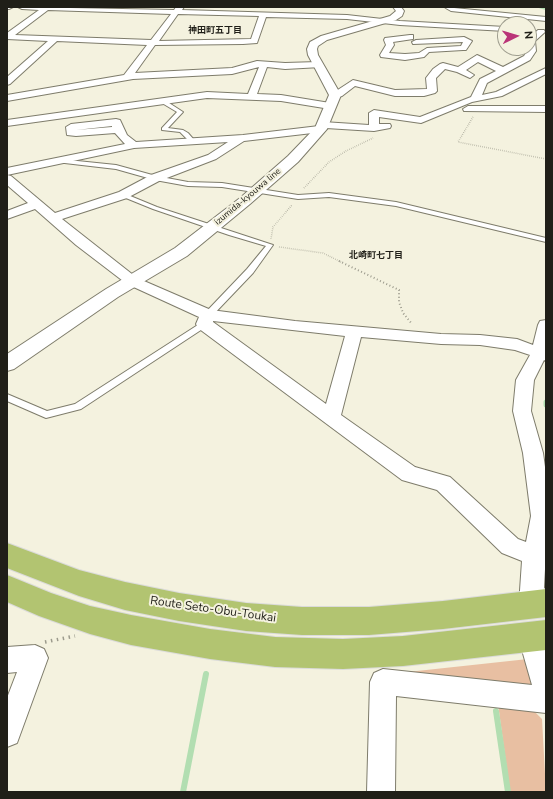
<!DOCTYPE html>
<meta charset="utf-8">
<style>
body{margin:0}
#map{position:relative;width:553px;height:799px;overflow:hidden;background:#f4f2df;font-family:"Nunito Sans",sans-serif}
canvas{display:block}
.frame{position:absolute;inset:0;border:8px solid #201f18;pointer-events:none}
.north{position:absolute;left:497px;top:16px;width:40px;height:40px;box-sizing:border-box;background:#f4f2df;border:1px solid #9f9e8f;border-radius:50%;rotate:85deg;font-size:11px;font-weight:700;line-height:16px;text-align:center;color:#201f18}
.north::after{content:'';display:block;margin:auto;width:14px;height:18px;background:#ba3478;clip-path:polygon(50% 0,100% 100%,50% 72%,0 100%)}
</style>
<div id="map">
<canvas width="553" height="799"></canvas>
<div class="frame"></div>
<div class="north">N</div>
</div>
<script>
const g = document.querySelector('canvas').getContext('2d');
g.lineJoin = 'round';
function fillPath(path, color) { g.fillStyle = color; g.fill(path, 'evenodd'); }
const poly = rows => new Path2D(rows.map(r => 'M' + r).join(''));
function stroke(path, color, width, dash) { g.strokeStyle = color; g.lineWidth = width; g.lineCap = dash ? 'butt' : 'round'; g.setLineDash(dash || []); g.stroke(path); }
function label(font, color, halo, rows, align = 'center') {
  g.font = font + ' "Nunito Sans","Noto Sans JP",sans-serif'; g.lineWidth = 4; g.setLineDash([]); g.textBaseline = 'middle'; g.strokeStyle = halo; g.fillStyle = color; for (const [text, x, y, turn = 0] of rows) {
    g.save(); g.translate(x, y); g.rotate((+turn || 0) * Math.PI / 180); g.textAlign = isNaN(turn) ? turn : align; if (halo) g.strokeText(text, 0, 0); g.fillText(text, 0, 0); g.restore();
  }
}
const green = poly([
 [528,659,539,689,389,674],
 [498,704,533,710,542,719,546,792,510,792]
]);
const streamFar2 = poly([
 [539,7,546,9]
]);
const streamFar1 = poly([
 [546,402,546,405]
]);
const stream = poly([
 [496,711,508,792],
 [183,792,206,674]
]);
const pathFar2 = poly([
 [473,117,458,142,546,159],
 [304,188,329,162,346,151,373,138],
 [271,239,273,227,292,205],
 [279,247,323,253,341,262]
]);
const pathFar1 = poly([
 [339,261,399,290,399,302,403,313,412,324]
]);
const path = poly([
 [45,642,75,636]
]);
const lane = poly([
 [162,101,166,101,183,112,168,128,183,130,188,133,195,141,194,142,190,142,180,132,162,130,162,128,177,112,162,103,162,101],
 [58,159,116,165,156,176,188,182,222,183,298,195,329,193,396,202,546,238,546,242,396,206,329,197,298,199,222,187,188,186,155,180,116,169,56,162,55,161,58,159],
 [123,193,157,207,273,245,253,273,211,317,205,317,204,315,205,313,247,269,266,246,229,235,153,209,121,196,120,195,123,193],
 [204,321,208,324,207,326,81,409,46,418,7,401,7,394,47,411,75,404,204,321]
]);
const street = poly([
 [7,7,13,7,9,9,7,9,7,7],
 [18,7,174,10,176,7,184,7,182,10,347,15,400,21,505,27,505,31,400,25,347,19,266,17,257,43,243,44,155,45,135,73,232,68,257,61,285,63,318,62,321,63,322,65,321,67,285,69,267,67,257,94,281,95,330,103,335,106,333,108,330,109,281,101,207,98,7,126,7,120,207,92,248,94,259,67,232,74,133,79,7,101,7,95,124,75,147,45,57,41,10,84,7,85,7,77,48,41,7,39,7,33,39,10,22,9,18,7],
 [48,10,171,14,151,40,15,35,48,10],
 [178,14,259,16,251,39,159,41,178,14],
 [444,7,546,17,546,21,451,11,444,7],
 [538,30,544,30,545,32,535,41,536,51,530,60,487,83,482,95,496,92,546,68,546,74,502,96,472,102,421,123,379,117,379,124,390,124,391,126,390,128,374,131,326,128,325,131,321,132,244,141,216,159,159,181,127,198,62,219,137,278,211,310,295,321,441,334,480,335,517,339,533,345,538,325,540,321,546,320,546,361,544,360,534,380,531,411,543,453,546,474,546,551,543,605,539,613,531,616,523,613,519,605,522,561,502,553,437,490,402,480,198,328,196,324,199,317,127,284,76,245,35,209,7,219,7,211,28,203,7,185,7,168,125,144,115,133,76,136,67,135,66,127,71,124,116,119,120,120,127,135,136,142,243,135,319,126,319,123,323,122,369,125,369,113,374,110,420,117,471,97,480,79,496,71,478,62,466,70,474,75,470,78,457,72,445,69,436,78,437,91,435,93,424,96,395,96,355,86,342,96,335,98,330,95,353,80,395,90,427,89,426,78,433,69,440,64,443,63,458,67,477,55,503,67,524,56,529,48,529,38,538,30],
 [112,126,112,127,76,130,112,126],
 [228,142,208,155,151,175,119,192,55,213,11,176,7,175,134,148,228,142],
 [213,321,345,336,326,404,213,322,213,321],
 [361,337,441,344,480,345,515,350,530,355,516,380,513,411,523,453,531,516,526,542,518,539,450,477,415,467,341,415,361,337],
 [410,35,413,35,413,39,393,42,394,45,389,53,405,54,419,53,427,48,461,46,463,42,413,44,412,42,416,40,464,37,472,41,466,50,463,50,429,52,424,57,405,60,381,57,380,55,386,45,384,40,385,38,410,35],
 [468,106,546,106,546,112,464,111,463,109,468,106],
 [530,624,539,627,546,648,546,713,396,696,395,792,367,792,370,682,374,673,383,669,532,685,518,636,521,627,530,624],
 [35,645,44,649,48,658,17,743,7,747,7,698,17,672,7,673,7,647,35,645]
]);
const secondary = poly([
 [393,7,401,7,404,11,402,16,396,20,327,40,318,46,317,49,318,55,341,95,327,129,298,162,250,204,187,256,118,297,14,369,7,371,7,354,106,289,175,248,240,198,288,156,315,128,329,95,308,55,307,49,310,42,321,36,390,16,396,11,393,7]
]);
const primary = poly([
 [7,543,79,570,125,582,179,593,246,603,302,607,369,607,443,601,546,589,546,617,443,629,369,635,302,635,246,631,179,621,125,610,79,596,7,568,7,543],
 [7,575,51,593,90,606,131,615,210,629,275,637,343,639,403,636,546,620,546,650,403,666,343,669,275,667,210,659,131,645,90,634,39,616,7,602,7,575]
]);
const farNeighbourhoodnames = [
 ["神田町五丁目",215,31],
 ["北崎町七丁目",376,256]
];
const farStreetnames = [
 ["izumida-kyouwa line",248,197,-40]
];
const nearStreetnames = [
 ["Route Seto-Obu-Toukai",213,610,8]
];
fillPath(green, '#e8bfa2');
stroke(streamFar2, '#b2deb1', 2);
stroke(streamFar1, '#b2deb1', 5);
stroke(stream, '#b2deb1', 6);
stroke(lane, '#7e7c6b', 2);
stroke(street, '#7e7c6b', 2);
stroke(secondary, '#7e7c6b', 2);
stroke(primary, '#dbdbda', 2);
stroke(pathFar2, '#9c9b8d', 1.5, [0.5, 1.5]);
stroke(pathFar1, '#9c9b8d', 2, [1, 2.5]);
stroke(path, '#9c9b8d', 3.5, [1.5, 4.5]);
fillPath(lane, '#fff');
fillPath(street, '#fff');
fillPath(secondary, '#fff');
fillPath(primary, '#b2c471');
label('bold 9px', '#201f18', '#f4f2df', farNeighbourhoodnames);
label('9px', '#201f18', '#f4f2df', farStreetnames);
label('12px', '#201f18', '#f4f2df', nearStreetnames);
</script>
